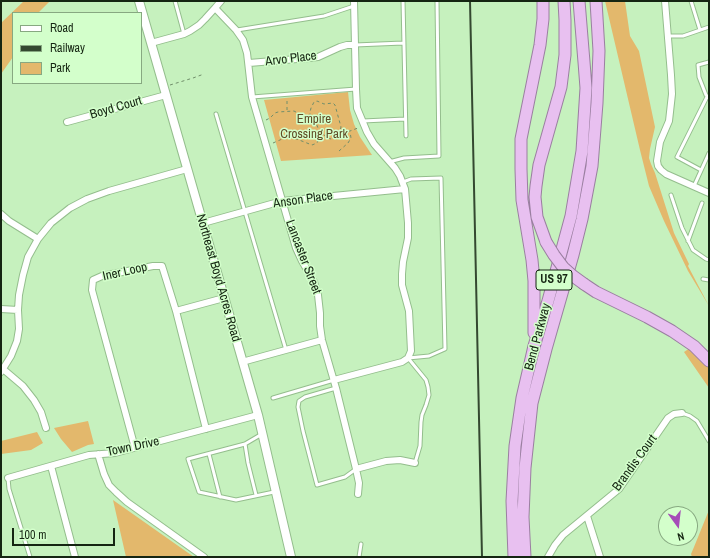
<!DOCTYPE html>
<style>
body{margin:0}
#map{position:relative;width:710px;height:558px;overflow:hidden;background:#c6f1be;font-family:"Archivo Narrow",sans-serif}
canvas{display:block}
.frame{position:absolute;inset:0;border:2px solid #152512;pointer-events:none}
.legend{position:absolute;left:12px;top:12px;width:130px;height:72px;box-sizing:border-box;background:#d3ffcb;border:1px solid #87a881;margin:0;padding:5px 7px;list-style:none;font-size:12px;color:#152512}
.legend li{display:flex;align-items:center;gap:8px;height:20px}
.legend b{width:20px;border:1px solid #87a881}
.north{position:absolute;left:658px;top:506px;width:40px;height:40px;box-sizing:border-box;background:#d3ffcb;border:1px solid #87a881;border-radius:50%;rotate:165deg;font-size:11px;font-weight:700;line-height:16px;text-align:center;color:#152512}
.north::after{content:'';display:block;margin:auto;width:14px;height:18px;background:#a54cb8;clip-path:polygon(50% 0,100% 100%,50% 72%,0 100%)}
.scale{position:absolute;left:12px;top:528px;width:103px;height:18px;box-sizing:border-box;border:2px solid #152512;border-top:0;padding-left:5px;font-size:12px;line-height:14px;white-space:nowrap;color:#152512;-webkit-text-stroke:3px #d3ffcb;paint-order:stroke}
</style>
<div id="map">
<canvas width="710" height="558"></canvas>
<div class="frame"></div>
<ul class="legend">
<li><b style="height:5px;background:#fff"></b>Road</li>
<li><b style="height:5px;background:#344830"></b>Railway</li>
<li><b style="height:11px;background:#e3b86c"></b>Park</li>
</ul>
<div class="north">N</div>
<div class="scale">100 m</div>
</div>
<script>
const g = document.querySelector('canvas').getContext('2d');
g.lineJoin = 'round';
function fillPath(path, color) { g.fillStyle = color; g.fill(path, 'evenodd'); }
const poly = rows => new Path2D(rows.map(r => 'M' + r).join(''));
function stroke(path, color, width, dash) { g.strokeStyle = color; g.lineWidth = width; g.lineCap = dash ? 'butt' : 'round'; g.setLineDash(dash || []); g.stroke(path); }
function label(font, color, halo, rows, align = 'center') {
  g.font = font + ' "Archivo Narrow",sans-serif'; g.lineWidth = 3; g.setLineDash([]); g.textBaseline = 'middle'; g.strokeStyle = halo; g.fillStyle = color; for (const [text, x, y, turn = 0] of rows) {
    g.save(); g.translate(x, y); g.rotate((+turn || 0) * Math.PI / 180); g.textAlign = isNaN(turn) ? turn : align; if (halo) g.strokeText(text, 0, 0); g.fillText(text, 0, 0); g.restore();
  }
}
const green = poly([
 [24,1,50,1,38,13,13,13,13,57,1,74,1,39,2,38,1,33,1,23],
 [605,1,625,1,630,36,639,51,655,127,650,149,649,158,651,164,655,173,674,233,689,264,688,266,709,306,688,271,664,221,649,186,640,150],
 [348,92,350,110,354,124,360,137,372,155,281,161,264,100],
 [690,348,709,367,709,388,684,352],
 [88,421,94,444,88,445,72,452,61,439,54,428],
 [37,432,43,443,31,450,1,454,1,441],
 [113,500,194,557,126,557],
 [709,510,709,557,692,557,691,554,694,547]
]);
const path = poly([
 [170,85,193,78,204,74],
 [287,110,287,100],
 [266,120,270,118,275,113,278,112,294,111,305,117,313,117,315,120,318,128,326,137,331,139,334,139,339,134,341,127,335,105,333,103,324,104,317,101,314,102,311,108,310,112,310,117],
 [273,143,289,136,312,145,317,143,319,139,324,135,328,133,342,134,358,128],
 [339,151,348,143,351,138,350,132]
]);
const service = poly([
 [175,1,184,34],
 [403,1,406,136],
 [691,1,700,30],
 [237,30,324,16,354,6],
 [668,36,683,36,709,27],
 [355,45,403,43],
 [709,62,698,65,699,77,706,95,709,98],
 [252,97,356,89],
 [216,114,286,350],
 [363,121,405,119],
 [389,162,404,158,439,156,437,1],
 [701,170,677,157,707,97,709,96],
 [403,182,411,179,441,178,445,349,429,356,408,358],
 [694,186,709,153],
 [671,195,682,228,693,250,706,259,709,260],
 [688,241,702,203],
 [703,279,709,280],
 [408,358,426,380,428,387,429,395,426,405,422,415,421,422,420,446,415,463],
 [336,388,305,397,299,401,298,407,303,431,317,485,345,477,356,469],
 [273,398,334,380],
 [682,413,690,416,697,421,709,441],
 [262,434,245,444,188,459,199,492,236,500,274,492],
 [245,444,248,463,256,495],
 [209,454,220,497],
 [8,478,9,489,30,557],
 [359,557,361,544]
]);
const minor = poly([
 [665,1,671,75,672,94,669,121,660,142,657,161,658,166,661,170,666,174,709,193],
 [215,8,236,30,243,40,247,53,252,97,291,231,296,248,302,261,314,282,318,295,320,313,320,326,322,340,336,388,356,469,359,483,358,494],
 [151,43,184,34,190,31,199,25,205,19,215,8,221,1],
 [249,63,309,58,318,57,340,47,347,45,355,45],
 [67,122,166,95],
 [1,214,9,221,38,239],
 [203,223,282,201,405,189],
 [1,309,18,310],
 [176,311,224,298],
 [242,362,322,340],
 [3,369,23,386,34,400,41,412,46,428],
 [1,372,11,356,17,341,19,329,18,310,19,295,23,275,28,257,38,239,51,223,70,208,87,199,109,191,187,169],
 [334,380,402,362,408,358,411,351,409,311,402,285,402,274,403,262,408,238,408,223,405,189,400,176,395,168,374,144,367,132,357,108,356,89,354,1],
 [135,448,92,290,93,280,102,276,153,266,162,266,176,311,206,429],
 [98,454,104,474,109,485,116,492,127,502,204,557],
 [51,466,75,557],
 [356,469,386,461,400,460,415,463],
 [8,478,89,455,115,453,258,415],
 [587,516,600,557],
 [548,557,555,545,563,535,619,489,668,418,674,414,682,413]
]);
const tertiary = poly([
 [139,1,258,415,291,557]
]);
const trunk = poly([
 [546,242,537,217,535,197,536,186,539,165,561,87,565,55,565,20,564,1],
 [584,284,596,292,647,317,672,331,694,346,709,361],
 [534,333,534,281,532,260,522,200,521,169,521,139,540,45,543,19,543,1],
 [514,557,512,501,515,446,522,398,534,346,548,301,571,216,582,151,586,88,584,62,579,1],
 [525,557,523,517,525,468,532,403,546,349,573,255,582,219,592,166,597,103,599,51,596,1]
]);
const rail = poly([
 [470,1,482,557]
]);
const trunkBridge = poly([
 [546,242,554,255,563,267,573,276,584,284]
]);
const shields = [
 [554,280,36]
];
const shieldNames = [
 ["US 97",554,280]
];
const streetNames = [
 ["Arvo Place",291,59,-7],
 ["Boyd Court",116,108,-16],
 ["Anson Place",303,200,-8],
 ["Lancaster Street",303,257,69],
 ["Iner Loop",125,272,-13],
 ["Northeast Boyd Acres Road",218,278,74],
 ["Bend Parkway",538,337,-75],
 ["Town Drive",133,447,-12],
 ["Brandis Court",635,463,-54]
];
const parkNames = [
 ["Empire",314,120],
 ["Crossing Park",314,135]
];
fillPath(green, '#e3b86c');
stroke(service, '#94be8d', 5);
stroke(minor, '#94be8d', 8);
stroke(tertiary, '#94be8d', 10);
stroke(trunk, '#9a7fa0', 13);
stroke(path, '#708e6a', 1, [3, 3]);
stroke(service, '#fff', 3);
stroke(minor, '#fff', 6);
stroke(tertiary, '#fff', 8);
stroke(trunk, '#e8c0f0', 11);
stroke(rail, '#344830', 2);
stroke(trunkBridge, '#9a7fa0', 13, []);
stroke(trunkBridge, '#e8c0f0', 11);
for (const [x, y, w] of shields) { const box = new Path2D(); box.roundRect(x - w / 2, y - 10, w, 20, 3); g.fillStyle = '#d3ffcb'; g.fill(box); stroke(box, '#152512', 1); }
label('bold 12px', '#152512', null, shieldNames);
label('13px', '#152512', '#d3ffcb', streetNames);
label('13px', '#604b26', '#d3ffcb', parkNames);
</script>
